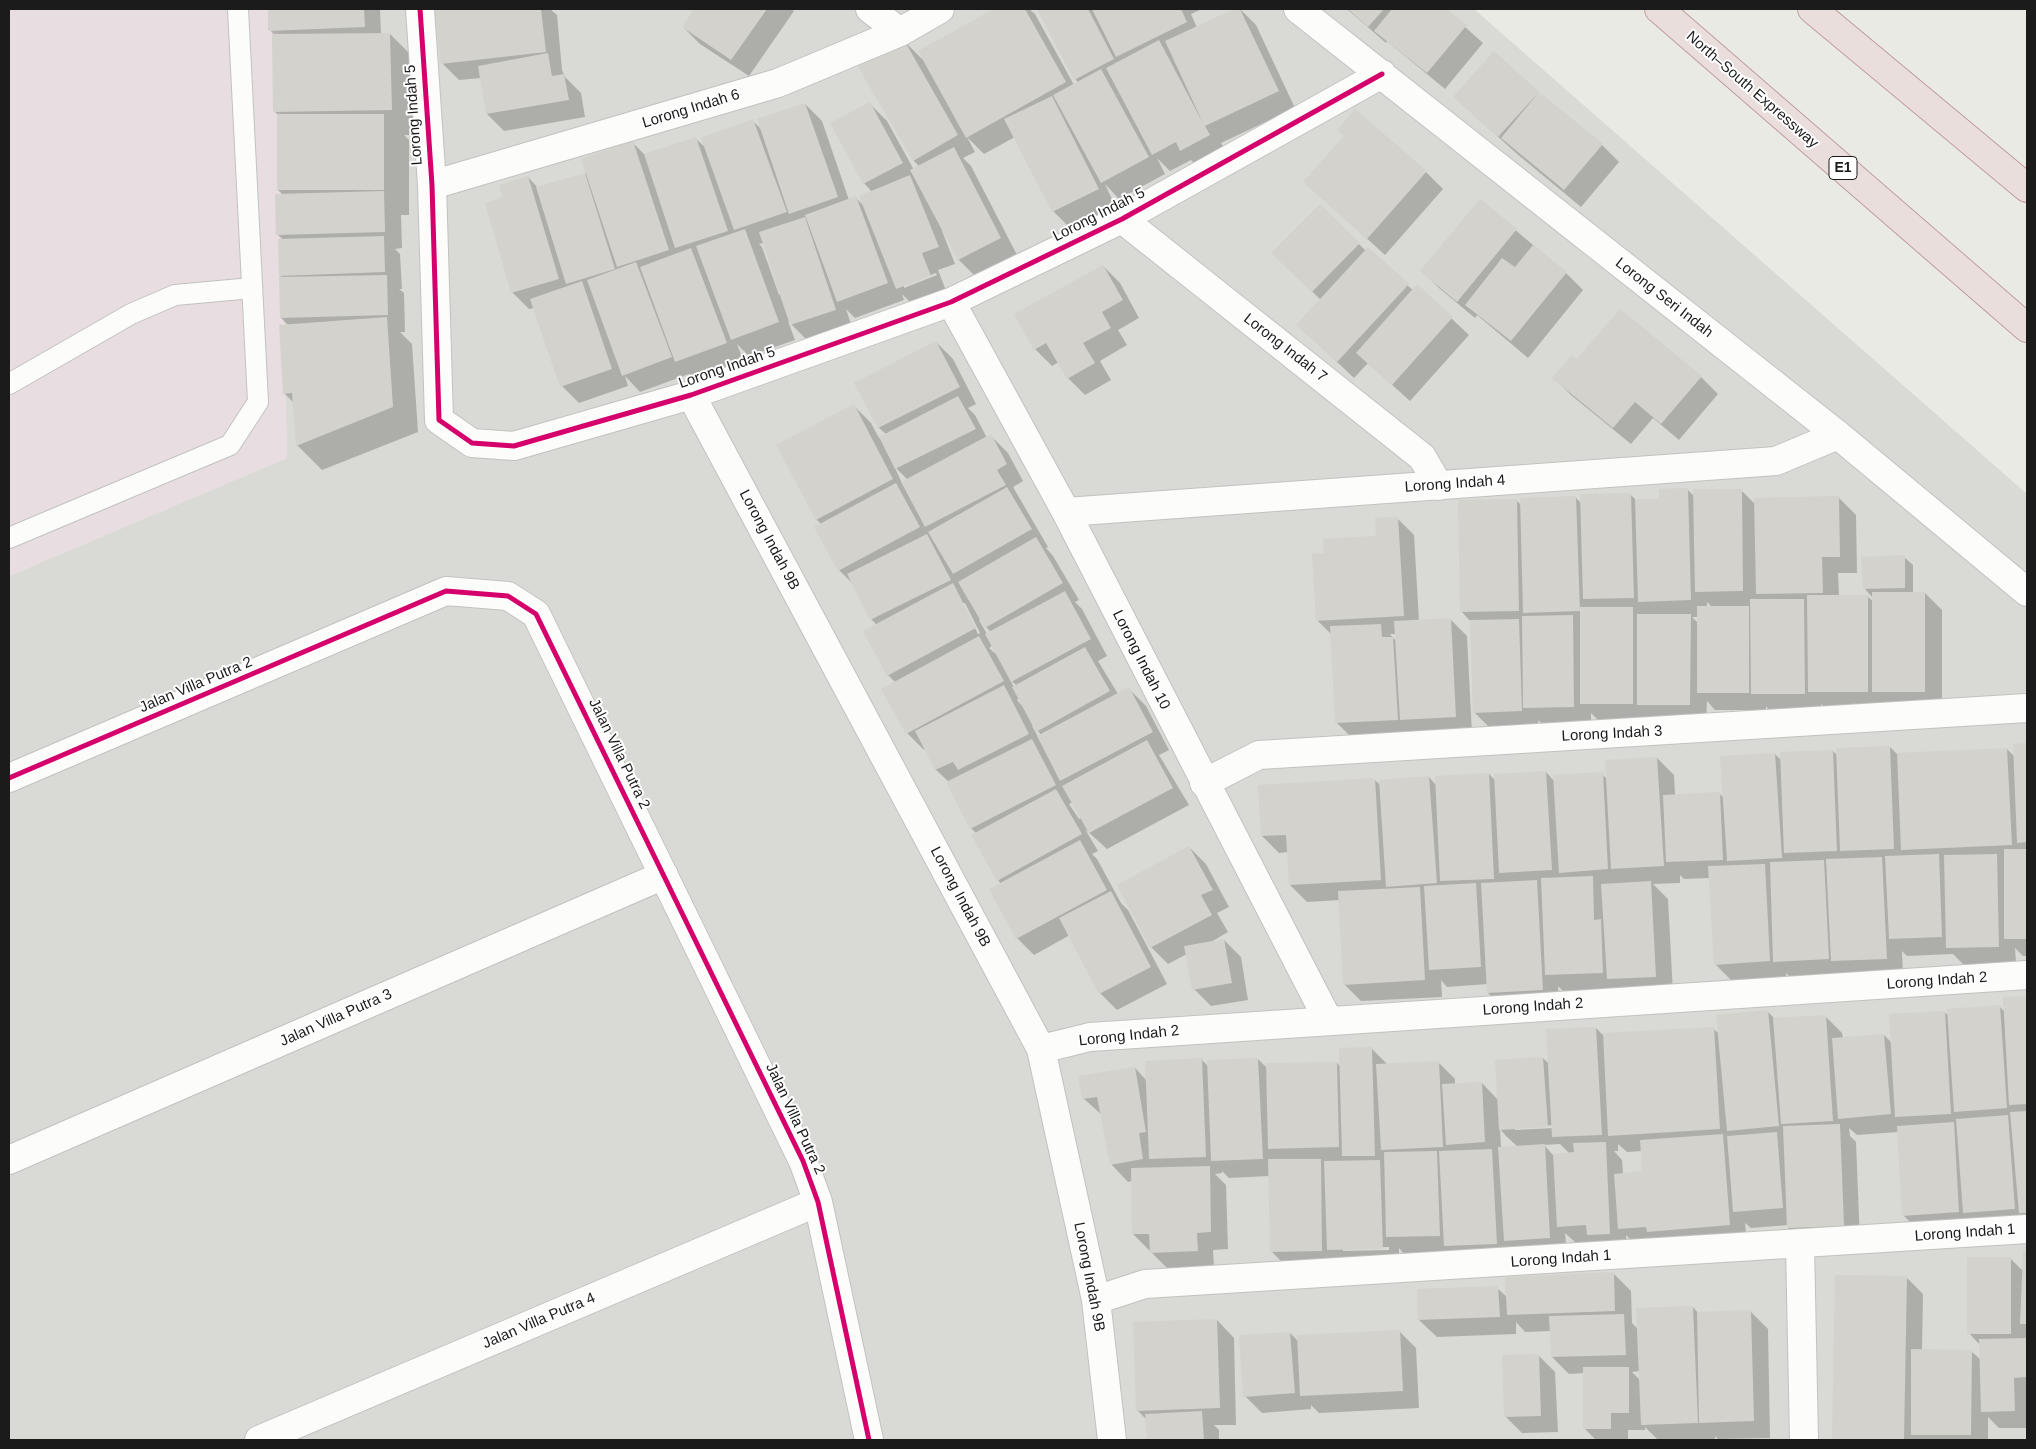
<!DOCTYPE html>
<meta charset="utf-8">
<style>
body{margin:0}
#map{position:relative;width:2036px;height:1449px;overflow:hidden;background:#eaeae4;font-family:Helvetica,sans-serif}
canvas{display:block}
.frame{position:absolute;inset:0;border:10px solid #1b1b1b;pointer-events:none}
</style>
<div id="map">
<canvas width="2036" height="1449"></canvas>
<div class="frame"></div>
</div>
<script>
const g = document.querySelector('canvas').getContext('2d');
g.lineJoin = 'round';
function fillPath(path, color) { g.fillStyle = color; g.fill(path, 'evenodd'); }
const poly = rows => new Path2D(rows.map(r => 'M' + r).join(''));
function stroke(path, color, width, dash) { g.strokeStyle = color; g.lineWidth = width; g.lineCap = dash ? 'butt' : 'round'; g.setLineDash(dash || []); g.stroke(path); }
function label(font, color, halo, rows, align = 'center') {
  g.font = font + ' Helvetica,sans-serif'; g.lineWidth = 4; g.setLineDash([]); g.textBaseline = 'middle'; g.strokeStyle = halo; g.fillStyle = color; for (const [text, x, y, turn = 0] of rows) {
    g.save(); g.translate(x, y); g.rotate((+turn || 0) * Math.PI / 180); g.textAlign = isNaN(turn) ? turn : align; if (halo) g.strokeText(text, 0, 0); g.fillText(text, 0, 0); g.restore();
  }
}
const residential = poly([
 [277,9,1474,9,2027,494,2027,1440,9,1440,9,576,287,458]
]);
const industrial = poly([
 [9,9,277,9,287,458,9,576]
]);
const shadow = poly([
 [269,9,394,9,380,10,381,34,390,34,415,59,416,135,404,135,409,140,409,215,401,215,402,248,395,249,400,254,402,289,399,289,404,293,405,332,400,332,412,344,418,432,322,470,297,445,294,403,284,393,289,326,281,318,283,279,280,276,283,240,277,234,283,195,278,190,278,115,274,111,275,36,270,30],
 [443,9,550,9,557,15,562,70,565,77,581,93,585,117,504,131,487,114,481,78,459,80,442,63,436,10],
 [695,9,791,9,794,11,749,76,700,44,683,27],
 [997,9,1029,9,1035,14,1074,85,1078,83,1038,9,1202,9,1191,14,1197,28,1240,9,1256,25,1295,108,1221,143,1226,152,1198,167,1191,160,1170,171,1157,158,1165,174,1119,199,1105,184,1115,206,1070,228,1053,211,1015,137,984,154,967,137,975,152,963,158,971,166,1017,255,976,277,959,260,943,230,942,231,955,264,938,270,947,293,914,306,902,294,904,300,855,318,846,309,852,327,808,341,788,321,795,340,749,356,737,344,743,360,693,378,689,374,640,392,625,376,628,386,579,403,562,386,534,308,529,309,512,292,504,198,528,177,538,188,587,173,632,142,645,155,696,139,706,148,753,121,762,130,805,104,822,121,849,200,856,198,864,206,872,192,864,183,870,104,887,121,914,170,920,167,914,161,903,40,924,61,919,51],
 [764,243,781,294,779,295,762,247,759,244],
 [936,273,937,275,904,288,904,285],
 [1347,9,1445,9,1483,43,1445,89,1387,41,1386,43],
 [1494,53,1538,93,1602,145,1619,162,1581,207,1516,153,1472,113],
 [1426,172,1443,189,1385,255,1305,182],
 [1480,200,1566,273,1583,290,1528,358,1477,315,1475,318,1439,288,1422,271],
 [1320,206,1366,251,1413,290,1417,286,1469,335,1410,401,1368,363,1354,378,1298,325,1321,300,1290,270],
 [1103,266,1120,283,1139,318,1118,330,1127,345,1100,361,1111,380,1085,395,1068,378,1059,362,1052,366,1035,349],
 [936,342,953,359,976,404,968,408,975,415,987,438,991,436,1008,453,1023,481,1013,487,1048,547,1046,548,1053,556,1079,600,1075,602,1082,609,1107,656,1098,661,1118,694,1129,689,1146,706,1169,750,1159,755,1189,805,1107,849,1085,829,1098,851,1092,854,1097,859,1121,903,1128,910,1167,984,1117,1010,1100,993,1070,935,1034,955,1017,938,1001,884,998,880,977,834,971,828,949,782,936,770,926,749,924,750,907,733,895,682,888,675,877,625,871,619,854,585,839,570,821,524,817,520,778,445,854,406,871,423,879,438,886,434,879,428,856,383],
 [894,466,908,480,902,483],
 [962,603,965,603,980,633,978,634],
 [981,618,986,627,991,632,987,634,979,620],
 [992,646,998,656,989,648],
 [1010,679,1017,686,1014,688],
 [1019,698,1023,707,1017,700],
 [1034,725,1041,735,1038,737,1032,726],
 [1073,802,1082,818,1079,819,1069,804],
 [1577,361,1701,377,1718,394,1679,440,1653,418,1631,444,1571,395,1554,378],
 [1687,489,1694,496,1741,490,1755,504,1839,498,1856,515,1857,573,1838,573,1839,596,1867,596,1874,602,1872,597,1864,588,1904,557,1913,565,1913,593,1925,593,1942,610,1942,709,1891,709,1884,703,1884,709,1826,709,1821,704,1821,710,1769,710,1766,706,1766,710,1715,710,1707,701,1706,722,1655,722,1650,716,1650,721,1599,721,1591,713,1591,724,1542,724,1538,720,1538,727,1491,729,1474,712,1471,622,1462,612,1517,501,1521,505,1576,498,1581,503,1630,494,1637,501,1661,500],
 [1707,602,1712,607,1707,607],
 [1692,617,1698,617,1698,623],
 [1397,518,1414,535,1419,621,1450,619,1467,636,1472,734,1354,740,1337,723,1332,635,1317,620,1325,555,1377,537],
 [1390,634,1396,634,1396,641],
 [2027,744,2027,956,2023,956,2015,948,2016,963,1964,965,1953,954,1907,956,1902,951,1903,976,1792,979,1786,973,1786,978,1732,981,1715,964,1710,878,1684,879,1680,875,1680,883,1653,884,1668,899,1673,993,1619,989,1563,991,1558,986,1559,1007,1505,1010,1488,993,1488,984,1447,987,1441,980,1442,997,1361,1001,1344,984,1340,900,1307,902,1290,885,1288,852,1279,853,1262,836,1374,779,1380,785,1429,777,1436,785,1489,774,1496,781,1546,772,1554,781,1602,774,1607,779,1657,758,1674,775,1675,795,1719,793,1724,798,1775,754,1781,760,1833,751,1838,756,1890,747,1897,754,2007,749,2015,757,2015,745],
 [1189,847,1206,864,1229,907,1217,913,1228,932,1211,942,1224,940,1241,957,1248,1000,1211,1006,1194,989,1187,954,1168,964,1151,947,1118,885],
 [2027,997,2027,1226,1920,1232,1903,1215,1898,1132,1857,1135,1849,1128,1850,1136,1856,1142,1860,1243,1805,1245,1788,1228,1788,1225,1751,1228,1745,1223,1747,1242,1637,1246,1626,1235,1627,1250,1596,1242,1576,1243,1565,1233,1567,1255,1404,1254,1399,1248,1399,1265,1288,1268,1271,1251,1269,1176,1229,1178,1222,1171,1222,1173,1215,1174,1226,1185,1228,1249,1213,1250,1214,1268,1168,1269,1133,1234,1132,1181,1128,1182,1111,1164,1102,1115,1083,1098,1135,1068,1147,1081,1202,1060,1208,1066,1258,1059,1268,1069,1337,1063,1340,1066,1371,1048,1388,1065,1438,1062,1455,1079,1455,1085,1482,1083,1499,1101,1543,1058,1549,1064,1596,1028,1604,1036,1713,1028,1719,1034,1768,1012,1776,1020,1825,1016,1842,1033,1843,1038,1884,1035,1892,1043,1944,1012,1949,1016,1999,1006,2005,1012,2004,998],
 [1554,1125,1554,1128,1515,1130,1515,1128],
 [1500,1129,1506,1136,1518,1147,1501,1148],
 [1560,1144,1570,1154,1553,1155,1544,1145],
 [1618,1144,1627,1152,1642,1151,1643,1173,1623,1174,1622,1160,1614,1151,1618,1151],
 [1389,1247,1389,1250,1343,1251,1343,1248],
 [2025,1253,2027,1253,2027,1428,1999,1428,1988,1417,1988,1440,1833,1440,1836,1276,1906,1277,1923,1294,1922,1350,1971,1351,1981,1360,1980,1345,1969,1333,2010,1258,2024,1272],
 [1614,1274,1631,1291,1632,1323,1639,1330,1693,1307,1698,1313,1751,1312,1768,1329,1770,1438,1718,1439,1715,1436,1715,1439,1658,1440,1645,1427,1645,1430,1628,1430,1628,1440,1596,1440,1584,1428,1584,1373,1569,1374,1552,1357,1551,1331,1525,1332,1516,1322,1516,1334,1437,1337,1419,1320,1418,1291,1497,1288,1507,1297],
 [1640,1371,1641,1381,1632,1372],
 [1217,1320,1234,1338,1236,1425,1214,1425,1219,1430,1219,1440,1148,1440,1147,1420,1137,1410],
 [1399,1331,1416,1348,1419,1408,1319,1413,1311,1405,1311,1409,1262,1413,1245,1396,1290,1333,1299,1342],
 [1538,1355,1555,1372,1558,1432,1522,1433,1505,1416]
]);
const building = poly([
 [268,9,364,9,365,27,268,31],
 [434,9,541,9,546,52,441,64],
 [694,9,767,9,731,60,682,27],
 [994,9,1025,9,1066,82,966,138,918,51],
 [1037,9,1088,9,1114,59,1074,80],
 [1092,9,1181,9,1187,22,1116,57],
 [1234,9,1240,9,1279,91,1205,126,1210,135,1180,151,1176,142,1152,155,1106,68,1159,40,1203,123,1165,41],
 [1348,9,1384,9,1368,27],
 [1392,9,1447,9,1467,25,1427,73,1374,31],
 [390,33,392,110,273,112,272,34],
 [903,38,958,135,913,161,857,65],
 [1494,51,1539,92,1498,137,1453,97],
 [548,53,552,76,564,74,569,100,486,114,478,66],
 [1101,69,1149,157,1101,183,1053,95],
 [1539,92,1603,144,1564,190,1501,138],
 [1052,96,1099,189,1052,212,1004,119],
 [870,102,903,163,863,184,830,123],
 [805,103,838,197,789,214,757,119],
 [1355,109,1427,171,1367,239,1303,182,1344,136,1337,130],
 [277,114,384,114,384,190,277,190],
 [753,119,787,212,734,230,701,138],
 [696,137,728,231,675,248,644,154],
 [633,141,669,250,617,267,581,159],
 [954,147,1001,238,958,260,910,170],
 [585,173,615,269,566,284,536,187],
 [910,175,939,247,922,253,931,276,896,289,859,196],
 [528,176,559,279,511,293,485,203,502,197,499,185],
 [384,191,385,232,276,235,275,194],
 [856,196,888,283,837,302,805,215],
 [1480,199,1517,229,1457,302,1420,271],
 [1320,204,1360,243,1312,292,1271,253],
 [805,217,836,310,790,325,759,232],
 [745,229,779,322,731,340,696,246],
 [384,236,385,272,279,276,278,239],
 [1533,245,1567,272,1511,341,1465,305,1502,258,1515,267],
 [1368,247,1409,284,1337,362,1296,325],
 [691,248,727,343,675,362,640,267],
 [636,262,672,357,622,376,587,280],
 [1103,265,1123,300,1102,312,1111,328,1083,343,1095,363,1067,379,1046,343,1034,350,1014,314],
 [387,275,388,315,280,318,279,277],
 [582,281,612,369,560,387,530,299],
 [1417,284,1453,317,1392,385,1356,353],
 [1620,309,1702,376,1661,424,1635,402,1613,428,1552,378,1572,355,1577,359],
 [387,317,393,407,296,446,292,393,283,394,279,325],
 [936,341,960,387,878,428,854,383],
 [958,396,976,429,895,469,879,437],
 [854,404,893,479,816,520,776,445],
 [991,434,1007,464,997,470,1006,485,925,527,901,482],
 [896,483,920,527,838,571,814,527],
 [1007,487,1032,529,953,574,928,532],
 [1688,488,1691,600,1638,602,1635,499,1659,499,1659,489],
 [1693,489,1742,489,1743,591,1695,592],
 [1631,493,1634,598,1583,599,1580,494],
 [1576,496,1580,611,1523,613,1520,498],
 [1839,496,1840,557,1822,557,1823,593,1756,594,1754,498],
 [1517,499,1519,611,1460,612,1458,500],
 [1398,517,1404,616,1316,621,1312,554,1324,553,1323,539,1376,536,1375,518],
 [927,534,951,580,870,620,847,574],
 [1036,537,1063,583,985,628,958,582],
 [1905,555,1905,588,1863,589,1861,557],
 [953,583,976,628,887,676,863,631],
 [1065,591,1091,639,1011,682,985,634],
 [1872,592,1925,592,1925,692,1872,692],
 [1807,595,1868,595,1868,692,1808,692],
 [1750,599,1804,599,1805,694,1751,694],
 [1697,606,1749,606,1749,693,1697,693],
 [1580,607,1633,607,1633,704,1580,704],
 [1637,614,1691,614,1690,705,1637,705],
 [1573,615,1574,707,1523,708,1522,616],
 [1451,618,1456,717,1400,720,1394,621],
 [1519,619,1522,711,1473,713,1470,620],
 [1381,624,1382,637,1393,637,1398,720,1335,723,1330,626],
 [979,636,1004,681,906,734,881,689],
 [1085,647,1110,691,1036,732,1012,687],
 [1004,685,1029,734,958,770,953,762,935,770,915,731],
 [1129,687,1153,732,1060,781,1037,736],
 [1032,739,1056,785,970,829,946,782],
 [1147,740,1173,788,1089,833,1062,786],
 [2027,743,2027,842,2017,843,2013,744],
 [1890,746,1894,849,1840,851,1836,748],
 [2007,748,2012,845,1901,850,1897,753],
 [1833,750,1837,851,1784,853,1780,752],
 [1775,753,1782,858,1727,861,1720,756],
 [1657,757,1664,866,1611,869,1605,760],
 [1546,771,1552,870,1499,873,1494,774],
 [1603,772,1608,869,1559,873,1553,775],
 [1489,773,1494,879,1440,881,1435,776],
 [1429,776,1437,883,1386,887,1379,780],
 [1375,778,1381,880,1289,885,1286,835,1261,836,1258,785],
 [1056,789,1082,834,997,881,971,835],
 [1720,792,1723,860,1666,862,1663,795],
 [1080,840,1107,890,1016,939,989,889],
 [1189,846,1213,890,1201,895,1212,915,1150,948,1117,885],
 [2004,849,2027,849,2027,939,2004,939],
 [1939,854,1942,937,1889,939,1885,856],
 [1997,854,1999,947,1946,948,1944,855],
 [1882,857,1887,959,1831,961,1826,859],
 [1824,860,1829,959,1773,962,1770,862],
 [1765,864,1770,961,1714,965,1708,866],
 [1593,876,1594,920,1601,919,1603,973,1545,975,1541,878],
 [1537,880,1543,990,1487,993,1481,883],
 [1651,881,1656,977,1607,979,1601,884],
 [1476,883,1481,967,1429,970,1424,886],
 [1420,887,1425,980,1343,985,1338,891],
 [1111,891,1151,967,1099,994,1059,918],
 [1224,939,1232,983,1192,990,1184,946],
 [2027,996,2027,1104,2009,1105,2003,997],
 [2000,1005,2007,1108,1954,1112,1947,1009],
 [1768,1010,1779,1126,1727,1131,1716,1015],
 [1945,1011,1951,1114,1895,1117,1889,1014],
 [1826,1015,1833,1121,1781,1124,1773,1018],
 [1596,1027,1602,1135,1552,1137,1546,1029],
 [1714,1027,1720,1129,1608,1136,1603,1033],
 [1884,1034,1891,1114,1838,1119,1832,1038],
 [1372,1047,1375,1156,1342,1156,1339,1048],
 [1543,1057,1548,1127,1499,1130,1495,1060],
 [1202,1058,1206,1157,1149,1159,1145,1061],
 [1258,1058,1263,1159,1211,1161,1207,1060],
 [1439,1061,1443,1147,1381,1150,1376,1064],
 [1337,1062,1339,1147,1268,1149,1266,1063],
 [1135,1067,1146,1132,1139,1133,1143,1159,1110,1165,1097,1097,1082,1099,1078,1076],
 [1482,1082,1485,1142,1446,1145,1442,1084],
 [2027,1111,2027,1213,2019,1213,2010,1112],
 [2008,1115,2015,1209,1963,1213,1956,1119],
 [1954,1122,1959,1212,1902,1216,1897,1126],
 [1840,1124,1844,1226,1787,1228,1783,1126],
 [1777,1132,1783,1208,1733,1212,1727,1136],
 [1723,1134,1730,1225,1647,1232,1646,1227,1618,1229,1614,1174,1642,1171,1640,1140],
 [1606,1142,1610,1234,1587,1235,1586,1225,1557,1227,1553,1154,1574,1152,1573,1143],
 [1545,1144,1550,1238,1504,1241,1498,1147],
 [1492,1149,1497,1244,1444,1246,1439,1151],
 [1437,1151,1440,1236,1386,1237,1384,1152],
 [1268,1159,1321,1159,1322,1251,1270,1252],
 [1380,1160,1383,1249,1327,1250,1324,1161],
 [1210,1166,1211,1232,1197,1233,1198,1251,1150,1253,1149,1234,1132,1234,1131,1168],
 [2023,1251,2027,1251,2027,1324,2020,1324],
 [1967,1257,2011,1257,2011,1334,1967,1334],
 [1614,1272,1615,1311,1507,1315,1505,1277],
 [1835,1275,1907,1276,1904,1440,1832,1440],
 [1498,1286,1500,1317,1418,1320,1417,1289],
 [1693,1306,1698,1423,1641,1425,1636,1308],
 [1751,1310,1754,1421,1699,1423,1697,1312],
 [1624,1314,1626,1355,1551,1357,1549,1316],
 [1217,1319,1220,1408,1136,1411,1133,1322],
 [1400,1330,1403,1391,1300,1396,1297,1335],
 [1290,1332,1295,1393,1243,1397,1239,1335],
 [2027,1338,2027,1377,2014,1378,2015,1411,1981,1412,1979,1339],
 [1911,1349,1972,1350,1971,1435,1911,1435],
 [1539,1354,1541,1416,1504,1417,1502,1355],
 [1583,1367,1629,1367,1629,1413,1611,1413,1611,1429,1583,1429],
 [1202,1411,1204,1440,1147,1440,1145,1414]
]);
const service = poly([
 [9,384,131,314,175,295,252,288],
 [9,538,230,445,258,402,238,9]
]);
const minor = poly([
 [420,9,432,185,439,420,472,443,514,446,691,395,951,302,1122,219,1382,74],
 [870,9,900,32],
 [1298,9,1838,435,2027,592],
 [432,185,778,83,900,32,940,9],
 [1122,219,1422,457,1439,486],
 [951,302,1066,512,1328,1020],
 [691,395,1041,1049,1096,1300,1112,1440],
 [1066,512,1776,461,1838,435],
 [9,778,446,591,508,596,536,614,803,1161,818,1202,869,1440],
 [1204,783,1259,755,2027,708],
 [1041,1049,1090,1037,2027,975],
 [9,1160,664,875],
 [1800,1244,1804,1440],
 [1096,1300,1145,1284,2027,1229],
 [259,1440,818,1202]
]);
const motorway = poly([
 [1659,9,2027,328],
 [1812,9,2027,188]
]);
const cycleway = poly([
 [420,9,432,185,439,420,472,443,514,446,691,395,951,302,1122,219,1382,74],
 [9,778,446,591,508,596,536,614,803,1161,818,1202,869,1440]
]);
const shields = [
 [1843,168,28]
];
const shieldNames = [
 ["E1",1843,168]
];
const streetNames = [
 ["North–South Expressway",1752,90,41],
 ["Lorong Indah 6",691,109,-17],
 ["Lorong Indah 5",414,115,-94],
 ["Lorong Indah 5",1099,215,-27],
 ["Lorong Seri Indah",1664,298,38],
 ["Lorong Indah 7",1285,348,38],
 ["Lorong Indah 5",727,368,-19],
 ["Lorong Indah 4",1455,484,-4],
 ["Lorong Indah 9B",769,540,62],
 ["Lorong Indah 10",1141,660,63],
 ["Jalan Villa Putra 2",196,685,-23],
 ["Lorong Indah 3",1612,734,-3],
 ["Jalan Villa Putra 2",619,754,64],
 ["Lorong Indah 9B",960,897,62],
 ["Lorong Indah 2",1937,981,-4],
 ["Lorong Indah 2",1533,1007,-4],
 ["Jalan Villa Putra 3",336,1018,-24],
 ["Lorong Indah 2",1129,1036,-6],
 ["Jalan Villa Putra 2",795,1119,65],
 ["Lorong Indah 1",1965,1233,-4],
 ["Lorong Indah 1",1561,1259,-4],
 ["Lorong Indah 9B",1089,1277,79],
 ["Jalan Villa Putra 4",539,1321,-23]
];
fillPath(residential, '#d9d9d5');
fillPath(industrial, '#e8dde1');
fillPath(shadow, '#0003');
fillPath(building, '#d3d2cc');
stroke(service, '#c2c2c0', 22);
stroke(minor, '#c2c2c0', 30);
stroke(motorway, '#c09c9d', 30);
stroke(service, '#fcfcfb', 20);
stroke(minor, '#fcfcfb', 28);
stroke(motorway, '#e9dedc', 28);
stroke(cycleway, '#d6006c', 5);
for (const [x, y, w] of shields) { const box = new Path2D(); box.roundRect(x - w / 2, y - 11.5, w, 23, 4); g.fillStyle = '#fff'; g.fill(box); stroke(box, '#1b1b1b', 1); }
label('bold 14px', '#1b1b1b', null, shieldNames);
label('15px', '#1b1b1b', '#fff', streetNames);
</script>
